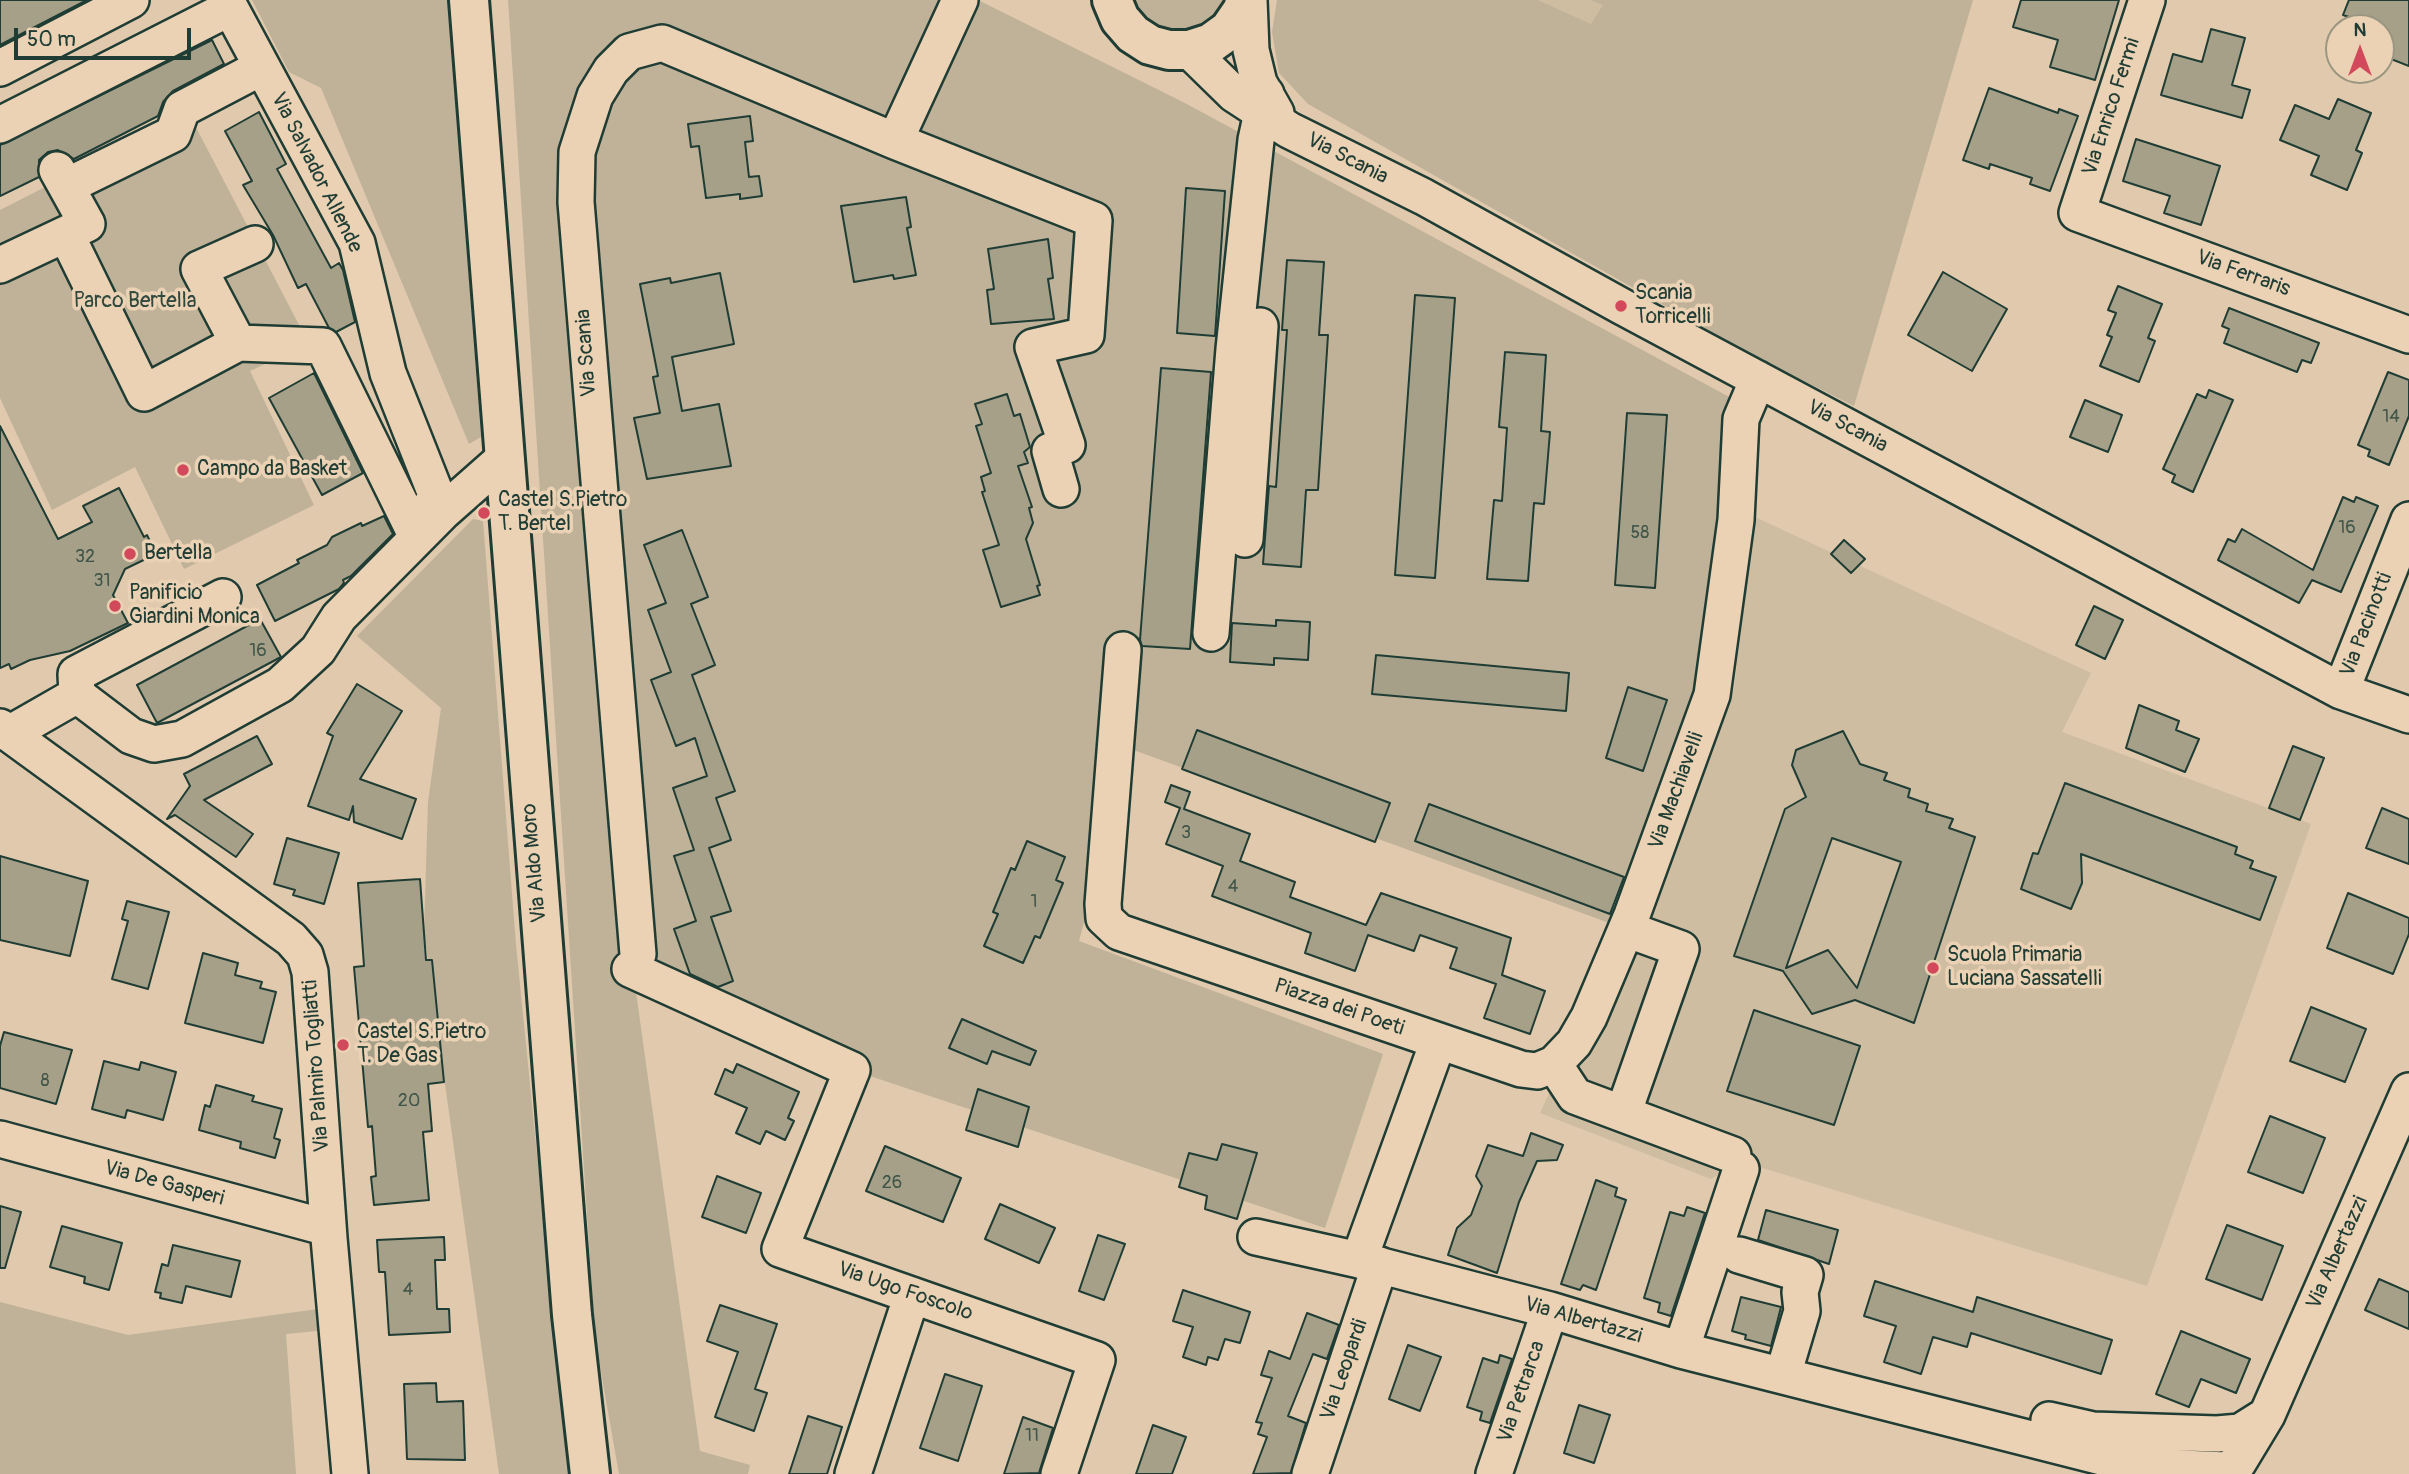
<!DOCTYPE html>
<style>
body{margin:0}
#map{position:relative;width:2409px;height:1474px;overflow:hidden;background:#e0c9ac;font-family:Pangolin,sans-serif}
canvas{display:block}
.north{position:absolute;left:2325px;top:14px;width:70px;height:70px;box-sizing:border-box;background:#ecd2b4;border:2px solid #9a9681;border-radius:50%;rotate:0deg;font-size:19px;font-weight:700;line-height:28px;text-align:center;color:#1f3d34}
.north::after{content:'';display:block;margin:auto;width:24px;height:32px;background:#d1495b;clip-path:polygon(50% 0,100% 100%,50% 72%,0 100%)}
.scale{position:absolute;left:14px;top:28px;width:177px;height:32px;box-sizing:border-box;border:4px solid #1f3d34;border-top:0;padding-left:9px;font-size:21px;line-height:24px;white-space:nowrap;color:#1f3d34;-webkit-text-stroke:5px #ecd2b4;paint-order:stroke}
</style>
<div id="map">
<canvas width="2409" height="1474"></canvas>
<div class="north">N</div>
<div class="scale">50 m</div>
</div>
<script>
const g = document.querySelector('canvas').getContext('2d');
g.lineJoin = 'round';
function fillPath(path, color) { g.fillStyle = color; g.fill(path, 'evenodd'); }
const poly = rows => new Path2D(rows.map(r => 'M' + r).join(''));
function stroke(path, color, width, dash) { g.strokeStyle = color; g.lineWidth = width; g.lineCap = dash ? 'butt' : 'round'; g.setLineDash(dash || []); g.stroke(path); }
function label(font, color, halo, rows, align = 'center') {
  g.font = font + ' Pangolin,sans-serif'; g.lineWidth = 7; g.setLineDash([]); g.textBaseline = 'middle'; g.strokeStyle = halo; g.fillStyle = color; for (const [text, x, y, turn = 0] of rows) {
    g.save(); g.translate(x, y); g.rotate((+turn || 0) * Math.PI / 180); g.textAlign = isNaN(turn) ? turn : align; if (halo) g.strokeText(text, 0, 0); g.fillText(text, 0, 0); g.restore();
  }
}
const built = poly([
 [1538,0,1607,0,1592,25],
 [1755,517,2091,673,2062,732,2311,824,2147,1286,1740,1161,1711,1179,1540,1113,1734,688]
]);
const green = poly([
 [252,0,448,0,481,437,469,444,321,88,289,72],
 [508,0,978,0,1183,102,1746,406,1712,695,1626,929,1117,744,1107,836,1079,941,1383,1054,1325,1228,852,1070,635,985,700,1451,750,1465,748,1474,619,1474,595,1338],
 [1128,0,1234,0,1207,31,1154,31],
 [1277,0,1538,0,1591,24,1603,5,1590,0,1973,0,1854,406,1752,355,1308,104,1279,73,1272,32],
 [189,114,309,344,250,371,314,505,184,569,135,467,52,510,0,398,0,210],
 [473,519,483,521,516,945,569,1474,499,1474,424,932,428,802,441,708,357,636],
 [0,1302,128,1335,325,1308,327,1330,286,1334,296,1474,0,1474]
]);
const building = poly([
 [0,0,87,0,0,45,0,0],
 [2021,0,2119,0,2095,80,2050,67,2058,40,2013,27,2021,0],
 [2349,0,2409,0,2409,66,2381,55,2381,28,2343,15,2349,0],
 [2211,29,2245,38,2232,85,2250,90,2242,118,2161,95,2173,54,2202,62,2211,29],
 [212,40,224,64,173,91,163,102,158,116,74,159,58,150,48,152,39,160,39,177,0,196,0,145,212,40],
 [1989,88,2058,113,2059,109,2078,116,2050,191,2030,184,2032,178,1990,164,1989,169,1963,160,1989,88],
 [2338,99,2371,113,2356,150,2362,153,2347,190,2311,175,2319,156,2280,140,2295,105,2329,119,2338,99],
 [259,112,286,164,277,169,331,268,339,263,343,270,355,322,336,332,329,328,306,284,298,288,273,235,243,185,252,181,225,131,259,112],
 [750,116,753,141,745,142,749,177,759,176,762,196,740,199,740,194,706,198,699,146,691,147,688,124,750,116],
 [2136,139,2220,166,2201,225,2164,213,2170,196,2123,181,2136,139],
 [1186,188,1225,191,1215,336,1177,333,1186,188],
 [906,197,911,227,907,228,916,275,894,279,893,275,854,282,841,206,906,197],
 [1048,239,1053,278,1048,279,1054,319,991,324,987,290,994,289,988,249,1048,239],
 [1287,260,1324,262,1319,335,1328,335,1318,490,1306,490,1301,567,1263,564,1269,486,1276,487,1287,330,1282,330,1287,260],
 [1943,272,2007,309,1972,371,1908,335,1943,272],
 [720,273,734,344,672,357,682,411,719,404,731,466,647,479,634,418,660,413,653,377,658,376,640,284,670,278,671,283,720,273],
 [2118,286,2162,304,2148,338,2155,341,2139,382,2100,366,2112,337,2107,335,2116,313,2108,310,2118,286],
 [1415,295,1455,298,1435,578,1395,575,1415,295],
 [2229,308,2319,343,2311,363,2302,360,2297,372,2224,343,2229,329,2222,326,2229,308],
 [1505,352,1546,355,1541,431,1550,432,1544,504,1534,503,1528,581,1487,579,1494,500,1502,501,1507,428,1499,427,1505,352],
 [1161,368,1211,372,1190,649,1142,646,1140,640,1161,368],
 [2388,372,2409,380,2409,416,2389,465,2368,456,2370,450,2358,445,2388,372],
 [314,373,363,473,322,495,269,398,314,373],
 [2209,390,2233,400,2193,492,2172,482,2175,475,2163,469,2197,394,2206,398,2209,390],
 [1007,394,1014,416,1020,414,1030,447,1024,452,1028,463,1018,466,1032,507,1029,508,1033,523,1026,539,1040,585,1037,586,1040,595,1001,607,983,550,999,545,982,492,985,491,981,477,991,473,976,426,982,424,975,404,1007,394],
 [2085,400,2122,415,2108,452,2070,437,2085,400],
 [1627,413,1667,415,1655,588,1615,585,1627,413],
 [0,426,58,539,92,522,83,506,119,488,144,537,147,535,156,554,125,569,113,595,128,623,70,651,30,660,11,669,9,664,0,668,0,426],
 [2343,497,2354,502,2356,497,2378,506,2341,592,2312,580,2299,603,2218,560,2228,539,2235,542,2242,529,2313,570,2343,497],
 [384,516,393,534,351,576,343,580,344,583,339,589,275,621,257,585,299,563,297,560,327,545,332,537,361,523,362,526,384,516],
 [682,530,708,597,691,604,715,665,692,675,735,791,716,798,731,840,709,848,731,911,711,917,733,981,718,987,690,974,674,929,696,921,674,856,694,850,673,788,707,776,695,738,676,746,651,680,671,672,648,610,666,603,644,545,682,530],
 [1844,540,1865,559,1851,573,1831,554,1844,540],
 [2094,606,2123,620,2105,659,2076,645,2094,606],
 [260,619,281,657,157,723,137,685,260,619],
 [1276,620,1310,622,1308,660,1274,658,1274,665,1230,662,1232,623,1276,626,1276,620],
 [1376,655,1569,673,1566,711,1372,694,1376,655],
 [357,684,402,711,360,779,416,799,402,839,354,822,353,806,349,820,308,806,333,736,327,733,357,684],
 [1628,687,1667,700,1643,771,1606,758,1628,687],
 [2139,705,2179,721,2176,730,2199,739,2185,772,2126,748,2139,705],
 [1197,730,1390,803,1375,842,1182,769,1197,730],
 [1843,731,1860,764,1887,773,1884,780,1910,789,1908,797,1928,804,1926,811,1953,819,1949,828,1975,837,1914,1023,1855,1000,1812,1014,1783,971,1734,956,1785,809,1806,797,1792,765,1796,750,1843,731],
 [1832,838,1901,862,1857,988,1828,950,1786,968,1832,838],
 [257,736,272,764,204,800,253,834,236,857,175,815,167,819,190,786,184,774,257,736],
 [2293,746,2324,758,2300,820,2269,808,2293,746],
 [2065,783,2237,847,2235,854,2253,861,2250,868,2276,877,2260,920,2081,854,2082,883,2071,909,2021,889,2033,853,2038,854,2065,783],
 [1171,785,1190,792,1184,809,1250,834,1240,861,1295,882,1290,897,1366,925,1381,893,1511,938,1502,975,1545,991,1530,1034,1484,1018,1496,984,1450,968,1457,948,1420,935,1414,951,1368,935,1355,971,1305,953,1311,933,1212,896,1223,866,1166,844,1180,808,1165,802,1171,785],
 [1429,804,1624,877,1610,914,1415,841,1429,804],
 [2382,808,2409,819,2409,864,2366,848,2382,808],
 [287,838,339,853,324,904,293,895,295,890,274,884,287,838],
 [1027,841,1065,857,1056,880,1063,883,1040,938,1035,936,1023,963,984,946,998,914,993,912,1011,868,1015,870,1027,841],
 [0,856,88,881,70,956,0,940,0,856],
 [420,879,426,960,432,960,444,1082,428,1084,432,1131,423,1132,429,1200,374,1205,371,1177,376,1176,372,1126,368,1127,354,967,364,966,358,883,420,879],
 [2348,893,2409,918,2409,934,2393,974,2327,948,2348,893],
 [127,901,169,912,148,989,112,979,128,921,122,919,127,901],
 [203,953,238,963,235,975,262,982,260,988,276,992,263,1043,185,1023,203,953],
 [2311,1007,2366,1029,2345,1082,2290,1061,2311,1007],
 [1754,1010,1860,1046,1834,1125,1727,1091,1754,1010],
 [962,1019,1036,1051,1030,1065,992,1051,987,1064,949,1048,962,1019],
 [4,1032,72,1050,56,1104,0,1088,0,1046,4,1032],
 [104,1061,139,1070,141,1062,176,1072,163,1120,127,1110,125,1118,92,1109,104,1061],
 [737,1064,799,1092,788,1118,794,1121,785,1140,766,1131,760,1144,736,1133,747,1108,715,1094,725,1069,733,1073,737,1064],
 [216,1085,254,1096,252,1101,282,1109,274,1138,280,1140,275,1158,240,1148,241,1142,199,1130,205,1105,210,1107,216,1085],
 [978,1089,1029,1107,1018,1147,966,1130,978,1089],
 [2270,1116,2325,1138,2303,1193,2248,1172,2270,1116],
 [1531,1133,1563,1145,1557,1160,1537,1161,1519,1202,1497,1273,1448,1255,1457,1228,1471,1215,1482,1186,1476,1176,1488,1145,1523,1156,1531,1133],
 [1222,1144,1257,1153,1237,1219,1205,1209,1207,1196,1179,1187,1189,1153,1217,1160,1222,1144],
 [885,1146,961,1178,943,1222,866,1191,885,1146],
 [717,1176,761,1193,746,1233,702,1217,717,1176],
 [1596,1180,1617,1188,1615,1196,1626,1200,1596,1290,1583,1285,1580,1290,1561,1284,1596,1180],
 [1000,1204,1055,1228,1039,1263,985,1239,1000,1204],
 [0,1206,21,1212,5,1268,0,1268,0,1206],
 [1687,1207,1705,1213,1671,1316,1658,1312,1660,1303,1644,1298,1670,1212,1684,1216,1687,1207],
 [1766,1210,1838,1230,1829,1264,1758,1240,1766,1210],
 [2227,1225,2283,1246,2262,1300,2206,1279,2227,1225],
 [62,1226,122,1243,109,1290,84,1283,85,1277,50,1267,62,1226],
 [1098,1235,1125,1244,1104,1300,1079,1291,1098,1235],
 [444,1237,445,1260,435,1260,437,1309,449,1309,450,1332,389,1335,385,1272,379,1272,377,1240,444,1237],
 [173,1245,240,1261,231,1297,186,1286,182,1303,160,1298,161,1293,155,1292,162,1264,168,1266,173,1245],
 [2379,1279,2409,1292,2409,1329,2365,1310,2379,1279],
 [1875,1281,1973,1312,1977,1297,2112,1340,2101,1374,1971,1333,1967,1347,1933,1337,1921,1374,1884,1362,1896,1326,1864,1316,1875,1281],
 [1183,1290,1250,1312,1240,1343,1225,1339,1218,1360,1208,1357,1206,1365,1183,1357,1193,1327,1173,1321,1183,1290],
 [1741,1297,1781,1307,1771,1346,1745,1339,1746,1335,1732,1331,1741,1297],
 [720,1305,777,1324,755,1389,767,1393,754,1431,715,1417,738,1352,707,1341,720,1305],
 [1307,1313,1339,1325,1327,1359,1313,1354,1288,1416,1306,1423,1291,1473,1253,1474,1267,1437,1258,1434,1262,1423,1256,1422,1272,1378,1261,1375,1269,1351,1290,1359,1307,1313],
 [2181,1331,2250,1359,2236,1393,2201,1379,2189,1407,2156,1394,2181,1331],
 [1408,1345,1441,1357,1420,1411,1389,1399,1408,1345],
 [1500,1355,1512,1359,1490,1423,1480,1420,1482,1412,1467,1407,1483,1358,1498,1363,1500,1355],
 [945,1374,982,1386,958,1461,920,1448,945,1374],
 [436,1383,437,1402,463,1401,465,1460,407,1459,404,1384,436,1383],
 [1579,1405,1610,1415,1594,1463,1564,1453,1579,1405],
 [808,1416,842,1427,827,1474,789,1474,808,1416],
 [1023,1417,1053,1428,1039,1473,1004,1474,1023,1417],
 [1153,1425,1186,1437,1172,1474,1136,1474,1153,1425]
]);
const minor = poly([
 [226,0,357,243,388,373,443,512],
 [1249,0,1251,50,1259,83,1276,113],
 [2147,0,2077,213,2409,335],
 [1189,50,1234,94,1289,130,1424,197,1621,306,2341,691,2409,715],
 [0,68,131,0],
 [0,125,230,8],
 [895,141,960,0],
 [67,186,173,134,182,109,262,67],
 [66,234,144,393,238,343,199,269,255,244],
 [0,265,87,224,57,170],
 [238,343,323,346,412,527,435,501],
 [1245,539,1260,326],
 [1211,633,1234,349,1256,140,1266,94],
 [1123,650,1103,904,1104,918,1119,932,1521,1069,1537,1071,1554,1064,1574,1043,1589,1017,1632,915,1712,695,1736,520,1741,419,1758,379],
 [2341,691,2409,520],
 [77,695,76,674,223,597],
 [0,727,291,939,305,955,310,972,329,1238,350,1474],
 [9,734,77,695,131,736,154,744,182,739,280,685,318,650,339,617,443,512,503,459],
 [638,954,576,202,577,152,595,96,611,70,629,52,662,43,895,141,1094,220,1086,335,1033,347,1067,445,1050,451,1061,489],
 [630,969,852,1070,780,1249,1097,1360,1059,1474],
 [1554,1064,1575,1096,1733,1155],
 [1623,1114,1681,949,1626,929],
 [0,1139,328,1228],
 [1256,1237,1359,1260,1550,1310,1681,1350,2137,1466,2226,1470,2238,1463,2267,1415,2409,1091],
 [1739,1255,1805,1275,1800,1292,1802,1311,1783,1375],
 [1359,1260,1438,1042],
 [1681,1350,1741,1169],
 [2049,1420,2093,1430,2217,1434,2240,1432,2267,1415],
 [853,1474,912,1295],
 [1310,1474,1380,1265],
 [1494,1474,1550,1310]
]);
const major = poly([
 [469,0,572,1315,590,1474],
 [1112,0,1120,19,1133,34,1150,45,1169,50,1189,50,1211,43,1229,30,1242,11,1246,0]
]);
const markers = [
 [1621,306,7,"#d1495b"],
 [183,470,7,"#d1495b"],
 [484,513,7,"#d1495b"],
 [130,554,7,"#d1495b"],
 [115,606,7,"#d1495b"],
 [1933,968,7,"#d1495b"],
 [343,1045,7,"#d1495b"]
];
const numberNames = [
 ["14",2391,417],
 ["16",2347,528],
 ["58",1640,533],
 ["32",85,557],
 ["31",102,581],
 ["16",258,651],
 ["3",1186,833],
 ["4",1233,887],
 ["1",1034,902],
 ["8",45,1081],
 ["20",409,1101],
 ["26",892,1183],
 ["4",408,1290],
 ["11",1032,1436]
];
const streetNames = [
 ["Via Enrico Fermi",2112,107,-72],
 ["Via Scania",1347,159,27],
 ["Via Salvador Allende",316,173,63],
 ["Via Ferraris",2243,274,20],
 ["Via Scania",587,353,-94],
 ["Via Scania",1847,427,28],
 ["Via Pacinotti",2367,625,-69],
 ["Via Machiavelli",1677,791,-70],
 ["Via Aldo Moro",535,863,-95],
 ["Piazza dei Poeti",1339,1008,19],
 ["Via Palmiro Togliatti",317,1066,-94],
 ["Via De Gasperi",164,1184,15],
 ["Via Albertazzi",2338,1253,-66],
 ["Via Ugo Foscolo",905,1292,19],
 ["Via Albertazzi",1583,1321,16],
 ["Via Leopardi",1345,1370,-71],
 ["Via Petrarca",1522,1392,-71]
];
const poiNames = [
 ["Scania",1635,294],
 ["Torricelli",1635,318],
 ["Campo da Basket",197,470],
 ["Castel S.Pietro",498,501],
 ["T. Bertel",498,525],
 ["Bertella",144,554],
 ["Panificio",129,594],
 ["Giardini Monica",129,618],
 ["Scuola Primaria",1947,956],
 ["Luciana Sassatelli",1947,980],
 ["Castel S.Pietro",357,1033],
 ["T. De Gas",357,1057]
];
const parkNames = [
 ["Parco Bertella",135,302]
];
fillPath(built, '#cfbda2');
fillPath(green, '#bfb298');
fillPath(building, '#a6a089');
stroke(building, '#1f3d34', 2);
stroke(minor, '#1f3d34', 40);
stroke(major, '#1f3d34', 44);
stroke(minor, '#ecd2b4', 35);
stroke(major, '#ecd2b4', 38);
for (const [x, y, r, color] of markers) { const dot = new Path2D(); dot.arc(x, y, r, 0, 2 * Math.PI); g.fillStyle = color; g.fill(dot); stroke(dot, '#ecd2b4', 2.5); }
label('18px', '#415649', null, numberNames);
label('21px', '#1f3d34', '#ecd2b4', streetNames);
label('21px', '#1f3d34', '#ecd2b4', poiNames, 'left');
label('21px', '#2f493e', '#ecd2b4', parkNames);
</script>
